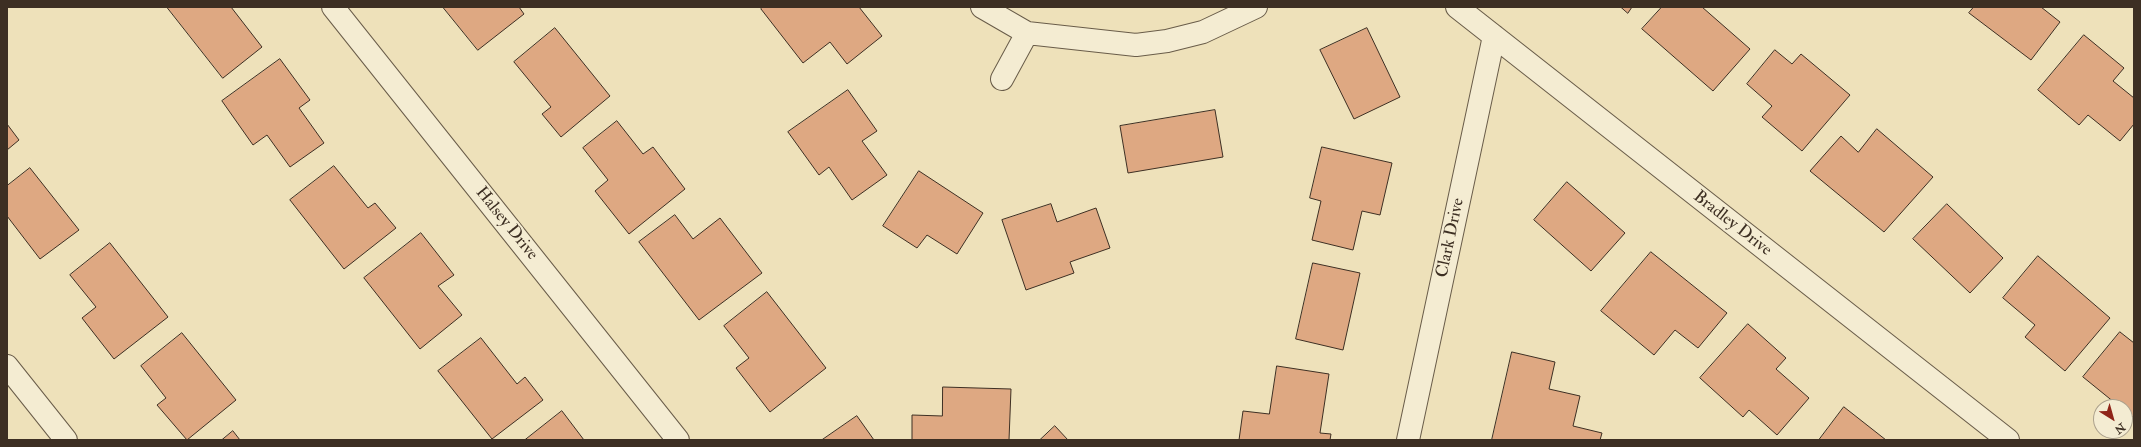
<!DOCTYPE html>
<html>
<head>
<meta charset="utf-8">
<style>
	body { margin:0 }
	#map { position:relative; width:2141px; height:447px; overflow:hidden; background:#eee1ba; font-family:"IM FELL Double Pica",serif }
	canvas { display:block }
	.frame { position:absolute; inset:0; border:8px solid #3d2f23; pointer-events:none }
	.north { position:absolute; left:2093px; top:399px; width:40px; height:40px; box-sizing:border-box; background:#f4ecd2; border:1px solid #aba08c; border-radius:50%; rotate:143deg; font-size:11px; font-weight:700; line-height:16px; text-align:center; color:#3d2f23 }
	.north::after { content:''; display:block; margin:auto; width:14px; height:18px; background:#8f2418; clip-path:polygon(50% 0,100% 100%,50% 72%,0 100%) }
</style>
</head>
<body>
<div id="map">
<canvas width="2141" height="447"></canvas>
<div class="frame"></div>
<div class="north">N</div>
</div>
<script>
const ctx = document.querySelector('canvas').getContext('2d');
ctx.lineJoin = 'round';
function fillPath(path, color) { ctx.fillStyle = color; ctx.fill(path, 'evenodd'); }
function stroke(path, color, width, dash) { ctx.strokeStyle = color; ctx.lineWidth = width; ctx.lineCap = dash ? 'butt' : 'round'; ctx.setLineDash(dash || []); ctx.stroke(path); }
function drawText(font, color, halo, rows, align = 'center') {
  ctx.font = font + ' "IM FELL Double Pica",serif'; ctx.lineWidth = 4; ctx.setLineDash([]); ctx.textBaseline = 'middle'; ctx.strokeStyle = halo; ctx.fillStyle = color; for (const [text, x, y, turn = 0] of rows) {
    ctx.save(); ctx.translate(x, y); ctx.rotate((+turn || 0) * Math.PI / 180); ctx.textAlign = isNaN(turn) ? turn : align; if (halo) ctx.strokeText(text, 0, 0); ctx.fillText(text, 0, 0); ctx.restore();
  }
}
const building = new Path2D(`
	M 167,7 L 231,7 L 262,47 L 223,78 Z
	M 443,7 L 519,7 L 524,14 L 478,50 Z
	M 763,7 L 859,7 L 882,36 L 847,64 L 830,42 L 803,63 L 761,9 Z
	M 1621,7 L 1632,7 L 1628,13 Z
	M 1662,7 L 1702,7 L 1750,49 L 1713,91 L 1642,29 Z
	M 1974,7 L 2041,7 L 2060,22 L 2031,60 L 1969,13 Z
	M 555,28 L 610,96 L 561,137 L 542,114 L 551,107 L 514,62 Z
	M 1367,28 L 1400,97 L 1354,119 L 1320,50 Z
	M 2084,35 L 2124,68 L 2113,81 L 2134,98 L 2134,124 L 2120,141 L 2088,115 L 2079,125 L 2038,90 Z
	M 1775,50 L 1792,64 L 1801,54 L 1850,95 L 1802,151 L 1762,117 L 1772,106 L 1747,84 Z
	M 280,59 L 310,100 L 299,108 L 324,143 L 290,167 L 267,135 L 253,145 L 222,101 Z
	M 848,90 L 877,131 L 862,141 L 887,175 L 852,200 L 829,167 L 819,175 L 788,132 Z
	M 1215,110 L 1223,157 L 1128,173 L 1120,126 Z
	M 617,121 L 643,154 L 653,147 L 685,189 L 629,234 L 595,191 L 608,180 L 583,148 Z
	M 7,124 L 19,140 L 7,150 Z
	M 1877,129 L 1933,177 L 1884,232 L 1810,171 L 1841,136 L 1858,152 Z
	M 1322,147 L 1392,163 L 1380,215 L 1362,211 L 1353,250 L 1312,240 L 1321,201 L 1310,198 Z
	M 334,166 L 368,208 L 375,203 L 396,228 L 344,269 L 290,200 Z
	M 30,168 L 79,230 L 40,259 L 7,216 L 7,186 Z
	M 919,171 L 983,213 L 957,254 L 927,235 L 917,248 L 883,226 Z
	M 1567,182 L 1625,233 L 1591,271 L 1534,220 Z
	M 1051,204 L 1057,222 L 1096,208 L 1110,248 L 1070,262 L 1074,273 L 1026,290 L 1002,220 Z
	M 1947,204 L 2003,258 L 1970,293 L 1913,239 Z
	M 675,215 L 693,239 L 720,218 L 762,273 L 699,320 L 639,242 Z
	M 421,233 L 454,275 L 438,286 L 462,315 L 420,349 L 364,278 Z
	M 110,243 L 168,317 L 114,359 L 82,318 L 96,307 L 70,275 Z
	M 1651,252 L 1727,313 L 1698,348 L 1675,330 L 1654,355 L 1601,311 Z
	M 2038,256 L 2110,318 L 2065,371 L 2025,337 L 2035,325 L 2003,298 Z
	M 1313,263 L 1360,273 L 1343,350 L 1296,339 Z
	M 767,292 L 826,368 L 770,412 L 736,368 L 749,358 L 724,326 Z
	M 1748,324 L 1786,358 L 1776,369 L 1809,398 L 1777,435 L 1749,410 L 1743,417 L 1700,378 Z
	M 2120,332 L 2134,343 L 2134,418 L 2125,411 L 2125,407 L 2120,407 L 2083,377 Z
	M 182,333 L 236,400 L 187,440 L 157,405 L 166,398 L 141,366 Z
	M 481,338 L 517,384 L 525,377 L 543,400 L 492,439 L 438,371 Z
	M 1512,352 L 1555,362 L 1549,389 L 1580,396 L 1573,426 L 1602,433 L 1600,440 L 1492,440 Z
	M 1277,366 L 1329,374 L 1320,433 L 1331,434 L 1330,440 L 1239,440 L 1243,411 L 1269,414 Z
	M 943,387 L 1011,389 L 1009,440 L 912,440 L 912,415 L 942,416 Z
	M 1844,407 L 1886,440 L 1819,440 Z
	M 562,411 L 584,440 L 525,440 Z
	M 857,416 L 874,440 L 822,440 Z
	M 1055,426 L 1068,440 L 1040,440 Z
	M 233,431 L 240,440 L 222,440 Z`);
fillPath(building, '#dea882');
stroke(building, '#3d2f23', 1);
const street = new Path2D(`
	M 333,7 L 678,440
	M 982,7 L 1027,33 L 1136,45 L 1167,41 L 1203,32 L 1256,7
	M 1457,7 L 2008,440
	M 1002,79 L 1027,33
	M 7,366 L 66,440
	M 1408,440 L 1494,36`);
stroke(street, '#695c49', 24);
stroke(street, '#f4ecd2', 22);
drawText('17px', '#3d2f23', '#f4ecd2', [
	["Halsey Drive",506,224,51],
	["Bradley Drive",1732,224,38],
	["Clark Drive",1451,238,-78]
]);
</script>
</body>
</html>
